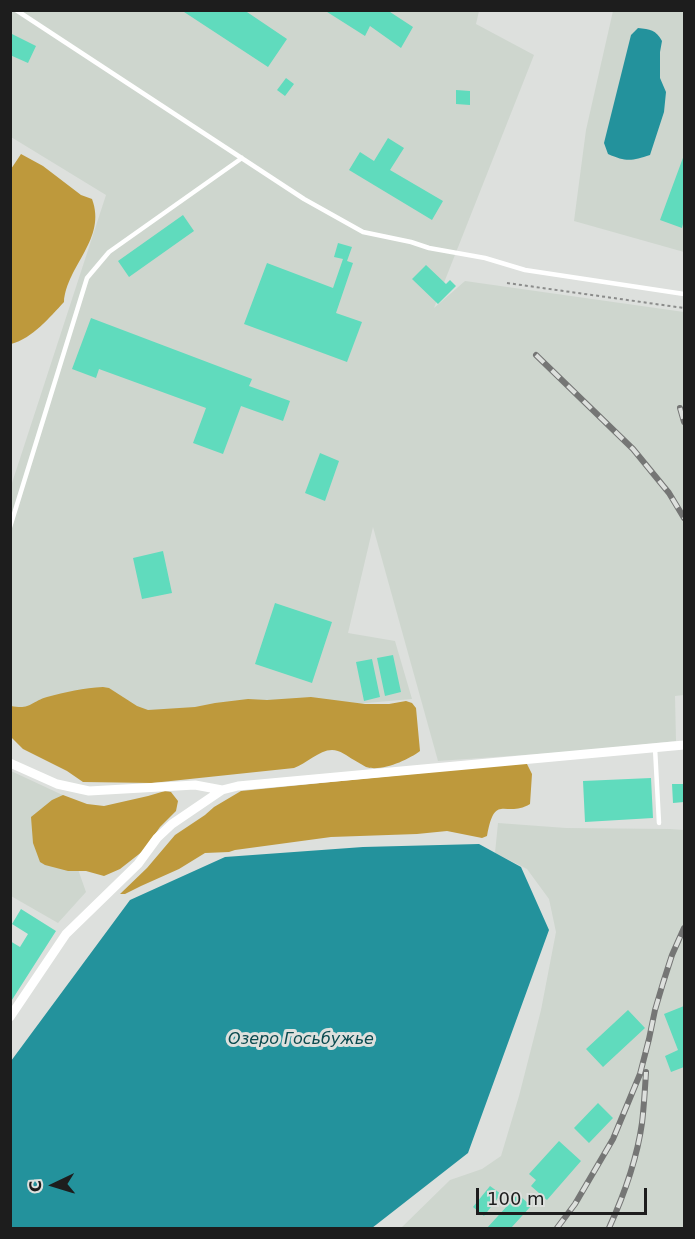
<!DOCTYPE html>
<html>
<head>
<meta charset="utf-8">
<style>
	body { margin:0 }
	#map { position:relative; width:695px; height:1239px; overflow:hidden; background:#dde0dd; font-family:"DejaVu Sans",sans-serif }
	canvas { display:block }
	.frame { position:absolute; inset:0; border:12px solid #1d1d1d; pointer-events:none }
	.north { position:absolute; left:24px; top:1155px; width:60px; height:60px; -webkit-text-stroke:4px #dde0dd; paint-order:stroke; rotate:266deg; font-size:16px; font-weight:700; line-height:24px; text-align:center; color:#1d1d1d }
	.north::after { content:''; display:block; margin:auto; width:21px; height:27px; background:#1d1d1d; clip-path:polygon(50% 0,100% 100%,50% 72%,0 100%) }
	.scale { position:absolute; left:476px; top:1188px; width:171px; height:27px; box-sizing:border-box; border:3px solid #1d1d1d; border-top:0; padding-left:8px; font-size:18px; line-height:21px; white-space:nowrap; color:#1d1d1d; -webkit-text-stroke:4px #dde0dd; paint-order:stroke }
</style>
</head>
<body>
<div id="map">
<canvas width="695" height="1239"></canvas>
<div class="frame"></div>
<div class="north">С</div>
<div class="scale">100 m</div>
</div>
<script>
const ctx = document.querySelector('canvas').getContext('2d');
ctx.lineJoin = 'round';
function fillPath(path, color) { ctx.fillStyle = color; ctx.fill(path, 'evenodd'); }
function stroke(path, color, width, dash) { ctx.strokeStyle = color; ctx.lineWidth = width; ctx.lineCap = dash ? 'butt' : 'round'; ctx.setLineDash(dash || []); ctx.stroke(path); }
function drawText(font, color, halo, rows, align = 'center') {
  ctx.font = font + ' "DejaVu Sans",sans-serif'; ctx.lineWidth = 6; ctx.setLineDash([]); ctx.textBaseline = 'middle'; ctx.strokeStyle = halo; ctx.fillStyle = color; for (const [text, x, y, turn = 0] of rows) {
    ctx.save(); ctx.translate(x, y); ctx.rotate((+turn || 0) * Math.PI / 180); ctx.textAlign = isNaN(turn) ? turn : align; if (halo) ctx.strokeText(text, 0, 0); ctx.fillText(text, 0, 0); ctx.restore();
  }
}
fillPath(new Path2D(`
	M 11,11 L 479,11 L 476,24 L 534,55 L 434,308 L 465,281 L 684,312 L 684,695 L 675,696 L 676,741 L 581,751 L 438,761 L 373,527 L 348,633 L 395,641 L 412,699 L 11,734 L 11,486 L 106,195 L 11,137 Z
	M 613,11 L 684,11 L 684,252 L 574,221 L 586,130 Z
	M 11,771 L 69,798 L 74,858 L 86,892 L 58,923 L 11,896 Z
	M 498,823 L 566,828 L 670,829 L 684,830 L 684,1228 L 401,1228 L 450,1180 L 482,1169 L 501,1156 L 519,1096 L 541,1010 L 556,932 L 549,899 L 527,869 L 495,853 Z`), '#ced6ce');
fillPath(new Path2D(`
	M 21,154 L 43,166 L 81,195 L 92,199 C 107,239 67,265 64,302 C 49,318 33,338 11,344 L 11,169 Z
	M 103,687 L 109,688 L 137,706 L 148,710 L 195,707 L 215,703 L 248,699 L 267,700 L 311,697 L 365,704 L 389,704 L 406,701 L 412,703 L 416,708 L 420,751 C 408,760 382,772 366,767 C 362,765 358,762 354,760 C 347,756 340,750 332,750 C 319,750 306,764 294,768 L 152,783 L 83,782 L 67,771 L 23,749 L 11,737 L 11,706 C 31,710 30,702 47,697 C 65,692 84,688 103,687 Z
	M 521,763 L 527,764 L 532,774 L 530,804 C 505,819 495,791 487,836 L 482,838 L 447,831 L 417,834 L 331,837 L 235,850 L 229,852 L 205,853 L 179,869 L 141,886 L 125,894 L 120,894 L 147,868 L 175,835 L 205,815 L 214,807 L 241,791 Z
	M 165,791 L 171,792 L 178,801 L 176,811 L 160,827 L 143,851 L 120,869 L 104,876 L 86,871 L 68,871 L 45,865 L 40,862 L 33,843 L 31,817 L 52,800 L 63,795 L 87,804 L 104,806 L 148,796 Z`), '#be993c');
fillPath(new Path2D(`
	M 638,28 C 650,29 656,30 662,41 L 660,52 L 660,78 L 666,92 L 664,112 L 650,155 C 632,161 626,162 608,154 L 604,143 L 631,35 Z
	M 479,844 L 521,867 L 549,930 L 468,1153 L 372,1228 L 11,1228 L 11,1061 L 130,900 L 225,857 L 363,847 Z`), '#23929c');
fillPath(new Path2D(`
	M 181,10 L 244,10 L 287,39 L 268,67 Z
	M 324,10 L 387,10 L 413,27 L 401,48 L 370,26 L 365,36 Z
	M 10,33 L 36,46 L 28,63 L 10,55 Z
	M 286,78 L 294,84 L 285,96 L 277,90 Z
	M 456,90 L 470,91 L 470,105 L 456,104 Z
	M 388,138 L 404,148 L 390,170 L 443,201 L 432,220 L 349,170 L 360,152 L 374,161 Z
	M 684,155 L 684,220 L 682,228 L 660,220 Z
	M 183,215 L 194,231 L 129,277 L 118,261 Z
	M 338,243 L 352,247 L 347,261 L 353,263 L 336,313 L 362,322 L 347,362 L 244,324 L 267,263 L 333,288 L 343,259 L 334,257 Z
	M 426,265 L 446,284 L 450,280 L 456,286 L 438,304 L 412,279 Z
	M 91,318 L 252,379 L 249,386 L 290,401 L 283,421 L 241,406 L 223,454 L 193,443 L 206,408 L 99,369 L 96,378 L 72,369 Z
	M 320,453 L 339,461 L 325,501 L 305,493 Z
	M 163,551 L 172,593 L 142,599 L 133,558 Z
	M 275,603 L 332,622 L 312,683 L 255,664 Z
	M 393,655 L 401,692 L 385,696 L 377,658 Z
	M 372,659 L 380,697 L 364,701 L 356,662 Z
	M 651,778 L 653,818 L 585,822 L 583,781 Z
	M 672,784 L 684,784 L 684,802 L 673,803 Z
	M 21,909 L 56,931 L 10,1003 L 10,941 L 20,947 L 28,934 L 12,924 Z
	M 684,1006 L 684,1067 L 671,1072 L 665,1056 L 678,1050 L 664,1014 Z
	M 628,1010 L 645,1028 L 603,1067 L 586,1049 Z
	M 598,1103 L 613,1118 L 589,1143 L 574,1128 Z
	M 559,1141 L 581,1161 L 547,1200 L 531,1186 L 536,1180 L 529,1174 Z
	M 490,1186 L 501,1194 L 484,1216 L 473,1207 Z
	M 518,1194 L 531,1206 L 511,1228 L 487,1228 Z`), '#60dbbd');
stroke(new Path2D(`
	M 507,283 L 684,308`), '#8b8c8b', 2, [3, 3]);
stroke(new Path2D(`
	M 16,10 L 304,199 L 363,232 L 411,242 L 429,248 L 485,258 L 525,270 L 684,294
	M 10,527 L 87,278 L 109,252 L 242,158
	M 655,748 L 659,823`), '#fff', 4.5);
stroke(new Path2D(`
	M 10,763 L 57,784 L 89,791 L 195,785 L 222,790
	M 10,1017 L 66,934 L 138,864 L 157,838 L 172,824 L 222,790 L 238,786 L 684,745`), '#fff', 9);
const rail = new Path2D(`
	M 536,355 L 633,449 L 669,493 L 684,518
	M 680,408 L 684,422
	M 557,1228 L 575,1204 L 613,1139 L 640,1074 L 649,1039 L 655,1010 L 663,983 L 672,955 L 684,928
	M 609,1228 C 624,1195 637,1159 642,1123 C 644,1106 645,1089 646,1072`);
stroke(rail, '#757675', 6);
stroke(rail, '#dde0dd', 4, [11]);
drawText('italic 16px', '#0a4a4f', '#dde0dd', [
	["Озеро Госьбужье",301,1040]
]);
</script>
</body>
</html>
